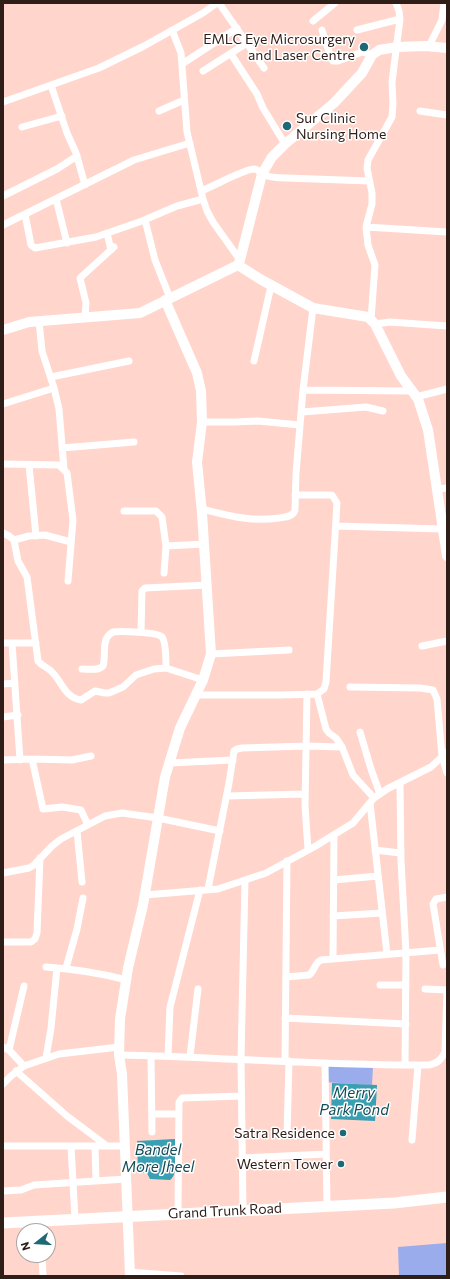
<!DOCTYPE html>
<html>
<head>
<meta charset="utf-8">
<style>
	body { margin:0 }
	#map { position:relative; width:450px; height:1279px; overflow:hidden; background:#ffd5cc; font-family:Commissioner,sans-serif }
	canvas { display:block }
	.frame { position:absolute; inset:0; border:4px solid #2f1d18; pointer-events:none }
	.north { position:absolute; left:16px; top:1223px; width:40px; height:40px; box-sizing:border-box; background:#fff; border:1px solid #aca5a3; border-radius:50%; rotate:253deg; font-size:11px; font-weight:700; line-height:16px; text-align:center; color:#2f1d18 }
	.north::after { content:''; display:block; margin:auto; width:14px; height:18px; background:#206876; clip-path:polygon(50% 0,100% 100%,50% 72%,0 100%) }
</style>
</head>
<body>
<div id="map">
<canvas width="450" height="1279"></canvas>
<div class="frame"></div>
<div class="north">N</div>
</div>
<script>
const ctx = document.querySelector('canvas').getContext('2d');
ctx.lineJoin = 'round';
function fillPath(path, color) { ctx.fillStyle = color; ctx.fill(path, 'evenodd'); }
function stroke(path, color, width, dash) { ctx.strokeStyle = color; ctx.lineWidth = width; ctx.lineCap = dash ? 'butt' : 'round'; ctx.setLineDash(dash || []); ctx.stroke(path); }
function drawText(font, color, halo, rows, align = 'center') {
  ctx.font = font + ' Commissioner,sans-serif'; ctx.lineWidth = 3; ctx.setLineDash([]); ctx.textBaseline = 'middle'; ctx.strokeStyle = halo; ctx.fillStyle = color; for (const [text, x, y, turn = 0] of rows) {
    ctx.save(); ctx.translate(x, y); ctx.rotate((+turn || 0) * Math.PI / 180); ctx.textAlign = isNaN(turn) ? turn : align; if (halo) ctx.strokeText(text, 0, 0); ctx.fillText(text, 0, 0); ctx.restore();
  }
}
fillPath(new Path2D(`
	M 324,1063 L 373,1066 L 372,1085 L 323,1082 Z
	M 447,1243 L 447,1276 L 399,1276 L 398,1247 Z`), '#9baced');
fillPath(new Path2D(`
	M 332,1083 L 377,1085 L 375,1121 L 331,1119 Z
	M 175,1139 C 176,1150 179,1174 170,1180 L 150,1179 L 147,1173 L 138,1172 L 137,1141 Z`), '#399fb3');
stroke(new Path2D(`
	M 219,3 L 264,68
	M 313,21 L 335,3
	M 172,30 L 181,53 L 187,132 L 203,199 L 207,211 L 213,222 L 240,260
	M 322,30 L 331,58 L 333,61 L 338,61 L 362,52 L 372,55
	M 357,30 L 400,19
	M 429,46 L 442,20 L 444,3
	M 231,54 L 257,94 L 263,108 L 285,144
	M 182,64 L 237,28
	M 203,71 L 247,43
	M 51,85 L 67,133 L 76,153 L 85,185
	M 3,102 L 99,68 L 144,46 L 203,13 L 217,3
	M 159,111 L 184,100
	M 420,111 L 447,115
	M 22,127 L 62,116
	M 201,191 C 212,187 244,169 254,169 C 258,169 259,172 262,174 C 269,178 280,178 287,178 L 369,181
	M 3,196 L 57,169 L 77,156
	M 56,199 L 67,243
	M 25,214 L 31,245 L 35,248 L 96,237 L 142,221 L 177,206 L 203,199
	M 145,220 L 155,260 L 170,298
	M 3,225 L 134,160 L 190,143
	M 366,227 L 447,232
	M 107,233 L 111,250
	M 85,317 L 86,303 L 80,278 L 114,247
	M 371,320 L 375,265 L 368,245 L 366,227 L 372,204 L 372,193 L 367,168 L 368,160 L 392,117 L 393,104 L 392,82 L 400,19 L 399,11 L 396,3
	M 39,321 L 42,351 L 54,388 L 59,409 L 64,469
	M 375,324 L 390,322 L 447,326
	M 254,361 L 271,286
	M 51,377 L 129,361
	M 303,390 L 412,391
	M 416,397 L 447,389
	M 3,404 L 54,388
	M 302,412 L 366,407 L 383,411
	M 202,422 L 235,422 L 258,421 L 300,425
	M 62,448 L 134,442
	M 3,464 L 59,465 L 67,473 L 73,520 L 68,581
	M 29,465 L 36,536
	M 436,489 L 447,488
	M 202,509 C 230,516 250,522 279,518 C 285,517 293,517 295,510 L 296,473 L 303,390 L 313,308
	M 124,511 L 156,511 L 162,517 L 166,546 L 164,573
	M 336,526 L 442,529
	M 3,533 L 9,536 L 14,540 L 18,561 L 27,577 L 38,661 C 42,666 47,667 51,671 C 62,681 64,697 81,700 L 95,691 L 105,693 L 109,693 L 123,687 L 136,675 L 154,669 L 166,668 L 203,680
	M 14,540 L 29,536 L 45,535 L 71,542
	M 166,546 L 204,544
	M 141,632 L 142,591 L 145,588 L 207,585
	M 3,643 L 36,643
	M 12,643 L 20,760
	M 422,646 L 447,641
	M 211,654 L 289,650
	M 82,669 C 89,669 98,671 103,666 C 106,657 102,643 108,636 C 110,634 111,633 113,632 C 120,631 158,632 162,637 C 166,642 166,661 166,668
	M 3,684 L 15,683
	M 350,687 L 420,688 L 433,690 L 437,699 L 442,756 L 447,773
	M 307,694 L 305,806 L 308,850
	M 317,694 L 326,729 L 329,733 L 336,738 L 342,747 L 353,775 L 374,798
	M 196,695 L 281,695 L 317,694 L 324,689 L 326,682 L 337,503 L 332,495 L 295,495
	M 3,717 L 18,715
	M 360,732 L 371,769 L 380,794
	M 32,759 L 43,809 L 62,807 L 81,810 L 88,825
	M 3,760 L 32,759 L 72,760 L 91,756
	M 169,763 L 233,760
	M 400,783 L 401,861 L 406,953 L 405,1065
	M 227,796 L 305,794
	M 370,803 L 387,954
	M 77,831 L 82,882
	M 375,850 L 400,853
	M 3,873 L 29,868 L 34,865 L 52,846 L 61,839 L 105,816 L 122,813 L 158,818 L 220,831
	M 334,880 L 378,876
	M 208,889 L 229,783 L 234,751 L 237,749 L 242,748 L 306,746 L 342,747
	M 145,895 L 218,889 L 266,873 L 314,847 L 353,823 L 374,798 L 387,789 L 431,767 L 447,752
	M 333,916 L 382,913
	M 3,942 L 31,942 L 35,939 L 37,933 L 40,858
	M 333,959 L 334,835
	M 443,965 L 433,904 L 436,899 L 447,897
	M 46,967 C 74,969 100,973 127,980
	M 66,968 L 77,929 L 83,898
	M 286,977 L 309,975 C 315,971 314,963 321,960 L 440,950
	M 380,985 L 406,985
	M 425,989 L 447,990
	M 285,1018 L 406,1024
	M 3,1047 L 9,1050 L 24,1066
	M 9,1050 L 24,986
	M 119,1055 C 222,1057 326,1066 429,1065 C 438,1063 441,1060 445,1052 L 447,990
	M 151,1056 L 152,1132
	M 168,1056 L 170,1007 L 200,890
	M 190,1056 L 198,989
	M 46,1058 L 51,1028 L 57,968
	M 285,1061 L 287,861
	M 325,1063 L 327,1207
	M 16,1071 L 67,1116 L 107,1146
	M 3,1084 L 11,1076 L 24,1066 L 59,1054 L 119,1047
	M 152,1114 L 178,1114
	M 287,1135 L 289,1061
	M 412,1140 L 418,1065
	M 3,1146 L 125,1146
	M 71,1146 L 75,1219
	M 95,1146 L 96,1181
	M 242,1158 L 326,1154
	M 3,1191 L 21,1190 L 34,1185 L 126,1179
	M 243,1210 L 241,1059 L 245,880
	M 178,1214 L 179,1102 L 182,1098 L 241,1096
	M 39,1221 L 40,1231
	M 42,1255 L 43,1276
	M 129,1272 L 181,1276`), '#fff', 7);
stroke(new Path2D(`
	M 238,265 L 260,279 L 313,308 L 368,317 L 375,324 L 401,376 L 418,399 L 428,430 L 447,556
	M 3,330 L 29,322 L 140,313 L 238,265 L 240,260 L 262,174 L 272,157 L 285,144 L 334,103 L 362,73 L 372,55 L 379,50 L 397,47 L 425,46 L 447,48
	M 130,1276 L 122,1074 L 119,1055 L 120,1019 L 128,968 L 143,905 L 165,777 L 180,728 L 203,680 L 211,654 L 202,513 L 197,462 L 202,422 L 201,391 L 197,373 L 165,300`), '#fff', 10);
stroke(new Path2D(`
	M 3,1223 L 394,1203 L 447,1197`), '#fff', 11);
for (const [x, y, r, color] of [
	[364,47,5,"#206876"],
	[287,126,5,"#206876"],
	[343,1133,4,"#206876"],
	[341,1164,4,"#206876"]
]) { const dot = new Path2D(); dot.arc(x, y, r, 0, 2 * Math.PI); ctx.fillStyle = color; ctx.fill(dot); stroke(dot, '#fff', 1.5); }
drawText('14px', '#2f1d18', '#fff', [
	["EMLC Eye Microsurgery",355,39],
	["and Laser Centre",355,55],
	["Sur Clinic",296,118,"left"],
	["Nursing Home",296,134,"left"],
	["Satra Residence",335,1133],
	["Western Tower",333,1164]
], 'right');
drawText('14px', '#2f1d18', '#fff', [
	["Grand Trunk Road",225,1211,-3]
]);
drawText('italic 15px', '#114c57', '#fff', [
	["Merry",354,1093],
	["Park Pond",354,1110],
	["Bandel",158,1150],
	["More Jheel",158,1167]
]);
</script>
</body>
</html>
